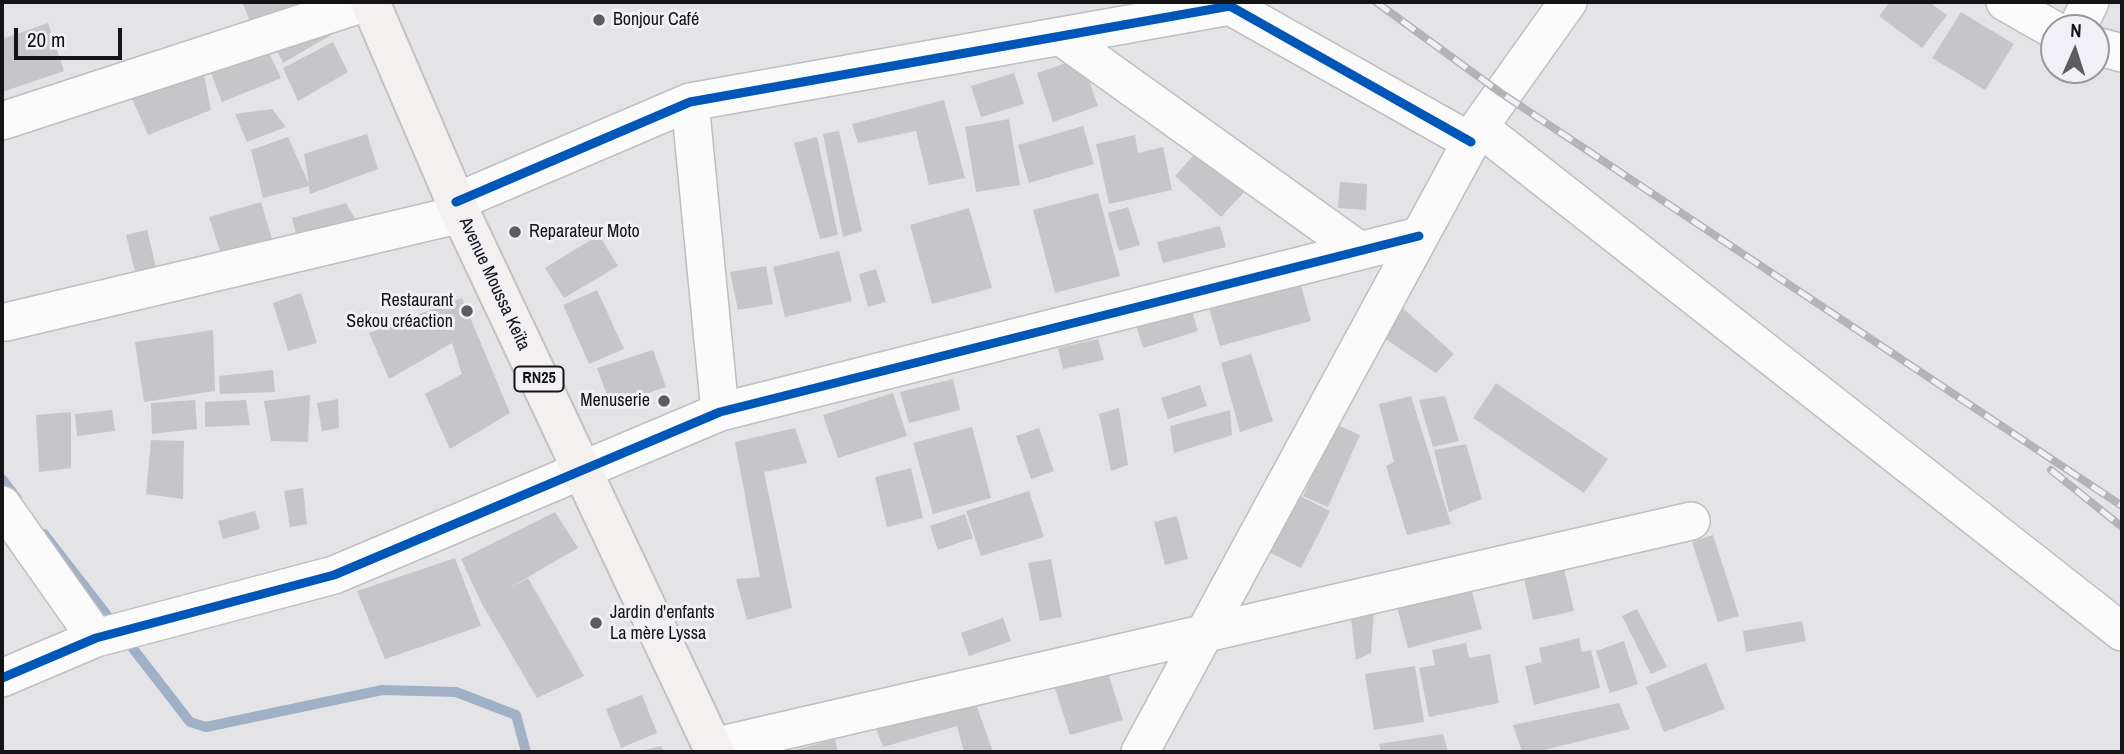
<!DOCTYPE html>
<html>
<head>
<meta charset="utf-8">
<style>
	body { margin:0 }
	#map { position:relative; width:2124px; height:754px; overflow:hidden; background:#e4e4e7; font-family:"Archivo Narrow",sans-serif }
	canvas { display:block }
	.frame { position:absolute; inset:0; border:4px solid #141416; pointer-events:none }
	.north { position:absolute; left:2040px; top:14px; width:70px; height:70px; box-sizing:border-box; background:#f0f0f6; border:2px solid #98989c; border-radius:50%; rotate:3deg; font-size:19px; font-weight:700; line-height:28px; text-align:center; color:#141416 }
	.north::after { content:''; display:block; margin:auto; width:24px; height:32px; background:#5d5d5f; clip-path:polygon(50% 0,100% 100%,50% 72%,0 100%) }
	.scale { position:absolute; left:14px; top:28px; width:108px; height:32px; box-sizing:border-box; border:4px solid #141416; border-top:0; padding-left:9px; font-size:21px; line-height:24px; white-space:nowrap; color:#141416; -webkit-text-stroke:5px #f0f0f6; paint-order:stroke }
</style>
</head>
<body>
<div id="map">
<canvas width="2124" height="754"></canvas>
<div class="frame"></div>
<div class="north">N</div>
<div class="scale">20 m</div>
</div>
<script>
const ctx = document.querySelector('canvas').getContext('2d');
ctx.lineJoin = 'round';
function stroke(path, color, width, dash) { ctx.strokeStyle = color; ctx.lineWidth = width; ctx.lineCap = dash ? 'butt' : 'round'; ctx.setLineDash(dash || []); ctx.stroke(path); }
function fillPath(path, color) { ctx.fillStyle = color; ctx.fill(path, 'evenodd'); }
function drawText(font, color, halo, rows, align = 'center') {
  ctx.font = font + ' "Archivo Narrow",sans-serif'; ctx.lineWidth = 6; ctx.setLineDash([]); ctx.textBaseline = 'middle'; ctx.strokeStyle = halo; ctx.fillStyle = color; for (const [text, x, y, turn = 0] of rows) {
    ctx.save(); ctx.translate(x, y); ctx.rotate((+turn || 0) * Math.PI / 180); ctx.textAlign = isNaN(turn) ? turn : align; if (halo) ctx.strokeText(text, 0, 0); ctx.fillText(text, 0, 0); ctx.restore();
  }
}
stroke(new Path2D(`
	M 2,479 L 17,499
	M 44,534 L 190,722 L 206,727 L 382,690 L 456,692 L 516,715 L 526,752`), '#a0b1c7', 10);
fillPath(new Path2D(`
	M 242,2 L 312,2 L 253,28 Z
	M 1890,2 L 1929,2 L 1947,15 L 1922,48 L 1879,16 Z
	M 1961,12 L 2014,44 L 1985,90 L 1932,58 Z
	M 48,23 L 64,71 L 2,92 L 2,39 Z
	M 325,23 L 331,35 L 283,63 L 272,41 Z
	M 333,42 L 348,72 L 298,101 L 283,68 Z
	M 267,48 L 281,78 L 222,102 L 209,68 Z
	M 1081,58 L 1098,106 L 1053,122 L 1037,73 Z
	M 203,70 L 211,110 L 148,135 L 131,96 Z
	M 1014,73 L 1024,104 L 981,117 L 971,86 Z
	M 944,100 L 965,178 L 929,185 L 916,131 L 858,143 L 852,124 Z
	M 272,109 L 286,127 L 247,142 L 235,114 Z
	M 1009,119 L 1020,185 L 976,192 L 965,127 Z
	M 1083,126 L 1094,164 L 1029,183 L 1018,145 Z
	M 839,131 L 862,231 L 843,237 L 823,134 Z
	M 367,134 L 378,169 L 310,194 L 309,186 L 263,198 L 251,150 L 288,137 L 309,184 L 304,154 Z
	M 1135,135 L 1138,153 L 1163,147 L 1172,190 L 1109,204 L 1096,144 Z
	M 817,137 L 838,235 L 820,239 L 794,143 Z
	M 1201,147 L 1247,189 L 1221,217 L 1175,176 Z
	M 1340,182 L 1367,184 L 1366,210 L 1338,208 Z
	M 1098,193 L 1120,276 L 1055,293 L 1033,210 Z
	M 261,202 L 272,239 L 221,254 L 209,217 Z
	M 346,203 L 359,226 L 297,238 L 292,218 Z
	M 1128,207 L 1140,245 L 1119,251 L 1108,213 Z
	M 969,208 L 992,288 L 932,304 L 910,225 Z
	M 1220,226 L 1226,247 L 1163,263 L 1157,242 Z
	M 147,230 L 156,267 L 135,272 L 126,235 Z
	M 599,235 L 618,266 L 564,298 L 545,268 Z
	M 839,251 L 852,301 L 785,317 L 773,267 Z
	M 766,266 L 773,304 L 738,310 L 730,272 Z
	M 876,269 L 886,302 L 868,307 L 859,274 Z
	M 1300,282 L 1311,321 L 1220,346 L 1209,308 Z
	M 597,290 L 624,349 L 589,364 L 563,305 Z
	M 301,293 L 317,343 L 288,351 L 273,303 Z
	M 462,298 L 510,413 L 450,449 L 425,394 L 462,374 L 452,343 L 389,379 L 369,333 Z
	M 1396,302 L 1454,354 L 1436,373 L 1381,336 Z
	M 1191,308 L 1198,331 L 1143,348 L 1136,325 Z
	M 213,330 L 215,391 L 144,402 L 135,342 Z
	M 1098,339 L 1104,360 L 1063,369 L 1058,348 Z
	M 653,350 L 666,387 L 611,406 L 597,368 Z
	M 1251,354 L 1273,421 L 1240,432 L 1221,363 Z
	M 273,370 L 275,392 L 220,394 L 219,376 Z
	M 953,379 L 960,410 L 909,423 L 900,392 Z
	M 1496,383 L 1608,459 L 1584,493 L 1473,418 Z
	M 1200,385 L 1207,406 L 1168,419 L 1161,398 Z
	M 893,393 L 907,436 L 838,458 L 823,415 Z
	M 310,395 L 308,442 L 271,441 L 264,401 Z
	M 1411,396 L 1451,524 L 1407,535 L 1386,466 L 1394,462 L 1379,404 Z
	M 1445,396 L 1459,441 L 1433,447 L 1419,400 Z
	M 338,399 L 339,428 L 322,431 L 317,403 Z
	M 195,400 L 197,429 L 152,434 L 151,403 Z
	M 246,400 L 250,425 L 205,427 L 205,402 Z
	M 1119,408 L 1128,465 L 1111,471 L 1099,414 Z
	M 112,410 L 115,431 L 77,436 L 75,414 Z
	M 1230,410 L 1232,435 L 1174,453 L 1170,426 Z
	M 71,412 L 71,468 L 39,472 L 36,415 Z
	M 1335,424 L 1360,435 L 1328,507 L 1303,496 Z
	M 972,427 L 991,498 L 933,514 L 913,443 Z
	M 795,428 L 807,463 L 764,472 L 792,608 L 747,620 L 736,579 L 760,577 L 735,442 Z
	M 1039,428 L 1054,471 L 1031,479 L 1016,436 Z
	M 151,440 L 184,441 L 183,499 L 146,494 Z
	M 1466,444 L 1482,499 L 1449,512 L 1434,450 Z
	M 911,468 L 923,518 L 887,527 L 875,477 Z
	M 303,488 L 307,524 L 290,527 L 284,491 Z
	M 1029,491 L 1044,537 L 981,556 L 966,511 Z
	M 1298,495 L 1330,511 L 1301,568 L 1269,552 Z
	M 255,511 L 260,529 L 223,539 L 218,521 Z
	M 555,512 L 578,548 L 504,591 L 528,578 L 584,676 L 537,698 L 482,604 L 461,559 Z
	M 965,514 L 973,538 L 938,550 L 930,526 Z
	M 1177,516 L 1188,559 L 1165,565 L 1154,522 Z
	M 1713,535 L 1739,616 L 1718,622 L 1692,542 Z
	M 455,558 L 481,626 L 385,659 L 357,591 Z
	M 1051,559 L 1062,617 L 1040,621 L 1028,563 Z
	M 1564,569 L 1574,611 L 1533,620 L 1524,578 Z
	M 1471,588 L 1482,629 L 1408,648 L 1397,607 Z
	M 1637,609 L 1667,667 L 1651,674 L 1622,616 Z
	M 1350,610 L 1374,610 L 1371,653 L 1356,660 Z
	M 1003,618 L 1011,641 L 969,656 L 961,633 Z
	M 1802,621 L 1806,641 L 1746,652 L 1743,631 Z
	M 1579,638 L 1582,652 L 1591,650 L 1600,688 L 1534,705 L 1525,666 L 1542,662 L 1539,648 Z
	M 1624,641 L 1638,684 L 1610,693 L 1596,651 Z
	M 1466,643 L 1469,658 L 1490,654 L 1499,703 L 1429,717 L 1419,668 L 1435,665 L 1432,650 Z
	M 1103,657 L 1123,720 L 1070,735 L 1050,673 Z
	M 1706,663 L 1725,709 L 1664,732 L 1646,687 Z
	M 1415,666 L 1424,722 L 1374,730 L 1365,674 Z
	M 642,695 L 657,733 L 621,748 L 606,709 Z
	M 973,696 L 993,752 L 964,752 L 957,726 L 883,747 L 875,726 Z
	M 1619,703 L 1630,729 L 1536,752 L 1522,752 L 1513,725 Z
	M 1443,734 L 1448,752 L 1381,752 L 1379,744 Z
	M 835,739 L 838,752 L 796,752 L 795,750 Z
	M 661,746 L 664,752 L 641,752 L 641,751 Z`), '#c6c6c8');
const minor = new Path2D(`
	M 2005,2 L 2054,30
	M 2077,28 L 2090,2
	M 1060,36 L 1360,251
	M 2096,46 L 2122,53
	M 690,102 L 720,412
	M 2,121 L 367,2
	M 1479,127 L 2122,632
	M 456,202 L 690,102 L 1230,6 L 1471,142
	M 6,322 L 461,214
	M 2,505 L 96,638
	M 2,678 L 96,638 L 334,575 L 720,412 L 1419,236
	M 713,747 L 1691,521
	M 1140,752 L 1479,127 L 1568,2`);
const major = new Path2D(`
	M 370,2 L 461,214 L 715,752`);
stroke(minor, '#bfbfc2', 40);
stroke(major, '#c2c2c3', 42);
stroke(minor, '#fbfbfb', 37);
stroke(major, '#f5f0f0', 38);
const rail = new Path2D(`
	M 1376,2 L 1501,93 L 2122,506
	M 2051,470 L 2122,527`);
stroke(rail, '#b4b4b6', 8);
stroke(rail, '#f0f0f6', 5, [16]);
stroke(new Path2D(`
	M 456,202 L 690,102 L 1230,6 L 1471,142
	M 2,678 L 96,638 L 334,575 L 720,412 L 1419,236`), '#0057b8', 9);
for (const [x, y, r, color] of [
	[599,20,7,"#5d5d5f"],
	[515,232,7,"#5d5d5f"],
	[467,311,7,"#5d5d5f"],
	[664,401,7,"#5d5d5f"],
	[596,623,7,"#5d5d5f"]
]) { const dot = new Path2D(); dot.arc(x, y, r, 0, 2 * Math.PI); ctx.fillStyle = color; ctx.fill(dot); stroke(dot, '#f0f0f6', 2.5); }
for (const [x, y, w] of [
	[539,379,49]
]) { const box = new Path2D(); box.roundRect(x - w / 2, y - 12.5, w, 25, 5); ctx.fillStyle = '#f0f0f6'; ctx.fill(box); stroke(box, '#141416', 2); }
drawText('bold 16px', '#141416', null, [
	["RN25",539,379]
]);
drawText('18px', '#141416', '#f0f0f6', [
	["Bonjour Café",613,20],
	["Reparateur Moto",529,232],
	["Restaurant",453,301,"right"],
	["Sekou créaction",453,322,"right"],
	["Menuserie",650,401,"right"],
	["Jardin d'enfants",610,613],
	["La mère Lyssa",610,634]
], 'left');
drawText('18px', '#141416', '#f0f0f6', [
	["Avenue Moussa Keïta",494,284,65]
]);
</script>
</body>
</html>
